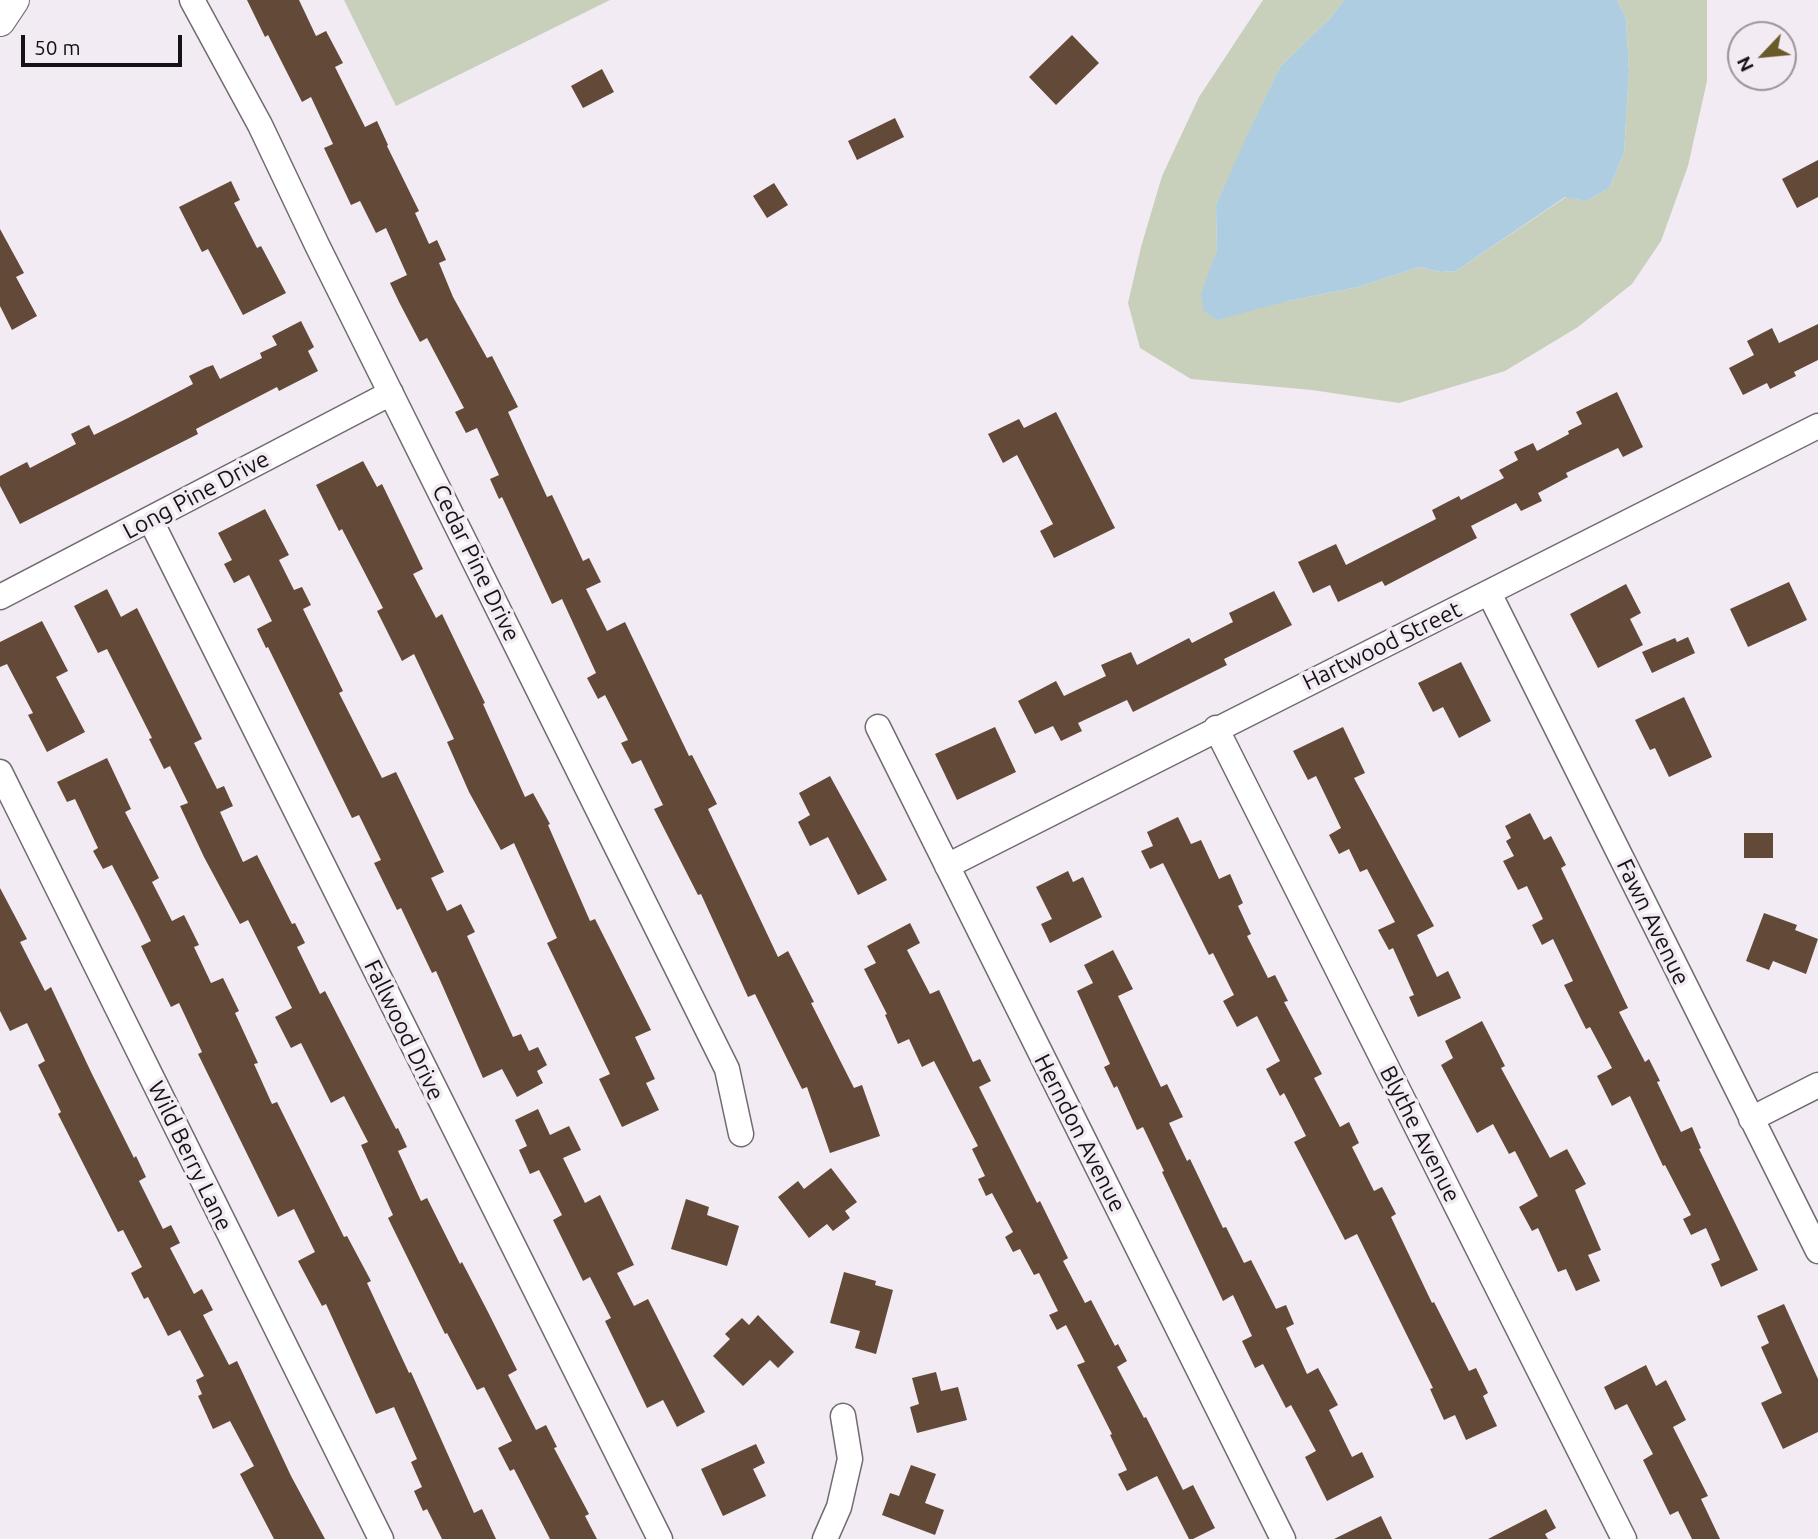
<!DOCTYPE html>
<html>
<head>
<meta charset="utf-8">
<style>
	body { margin:0 }
	#map { position:relative; width:1818px; height:1539px; overflow:hidden; background:#f3ebf3; font-family:Ubuntu,sans-serif }
	canvas { display:block }
	.north { position:absolute; left:1727px; top:21px; width:70px; height:70px; box-sizing:border-box; background:#f3ebf3; border:2px solid #9a949a; border-radius:50%; rotate:244deg; font-size:19px; font-weight:700; line-height:28px; text-align:center; color:#141214 }
	.north::after { content:''; display:block; margin:auto; width:24px; height:32px; background:#695b28; clip-path:polygon(50% 0,100% 100%,50% 72%,0 100%) }
	.scale { position:absolute; left:21px; top:35px; width:161px; height:32px; box-sizing:border-box; border:4px solid #141214; border-top:0; padding-left:9px; font-size:21px; line-height:24px; white-space:nowrap; color:#141214; -webkit-text-stroke:5px #f3ebf3; paint-order:stroke }
</style>
</head>
<body>
<div id="map">
<canvas width="1818" height="1539"></canvas>
<div class="north">N</div>
<div class="scale">50 m</div>
</div>
<script>
const ctx = document.querySelector('canvas').getContext('2d');
ctx.lineJoin = 'round';
function fillPath(path, color) { ctx.fillStyle = color; ctx.fill(path, 'evenodd'); }
function stroke(path, color, width, dash) { ctx.strokeStyle = color; ctx.lineWidth = width; ctx.lineCap = dash ? 'butt' : 'round'; ctx.setLineDash(dash || []); ctx.stroke(path); }
function drawText(font, color, halo, rows, align = 'center') {
  ctx.font = font + ' Ubuntu,sans-serif'; ctx.lineWidth = 7; ctx.setLineDash([]); ctx.textBaseline = 'middle'; ctx.strokeStyle = halo; ctx.fillStyle = color; for (const [text, x, y, turn = 0] of rows) {
    ctx.save(); ctx.translate(x, y); ctx.rotate((+turn || 0) * Math.PI / 180); ctx.textAlign = isNaN(turn) ? turn : align; if (halo) ctx.strokeText(text, 0, 0); ctx.fillText(text, 0, 0); ctx.restore();
  }
}
fillPath(new Path2D(`
	M 344,0 L 610,0 L 396,106 Z
	M 1263,0 L 1344,0 L 1331,17 L 1280,67 L 1216,205 L 1217,249 L 1202,294 L 1288,301 L 1358,287 L 1419,267 L 1441,272 L 1456,271 L 1566,197 L 1586,201 L 1609,188 L 1624,153 L 1629,70 L 1626,19 L 1617,0 L 1707,0 L 1707,81 L 1688,166 L 1661,241 L 1632,284 L 1578,327 L 1505,371 L 1399,403 L 1312,390 L 1191,379 L 1140,348 L 1128,303 L 1141,247 L 1162,176 L 1199,97 Z`), '#c8d0bb');
fillPath(new Path2D(`
	M 1344,0 L 1617,0 L 1626,19 L 1629,70 L 1624,153 L 1609,188 L 1586,201 L 1565,197 L 1456,271 L 1441,272 L 1419,267 L 1358,287 L 1288,301 L 1217,320 L 1204,311 L 1201,294 L 1217,249 L 1216,205 L 1245,140 L 1280,67 L 1331,17 Z`), '#aecde1');
fillPath(new Path2D(`
	M 247,0 L 299,0 L 316,36 L 326,31 L 343,63 L 335,67 L 365,127 L 377,121 L 388,145 L 387,146 L 419,211 L 415,213 L 429,244 L 437,240 L 446,260 L 439,263 L 453,297 L 487,358 L 492,356 L 518,407 L 508,412 L 547,497 L 552,495 L 583,561 L 589,558 L 601,582 L 586,589 L 607,631 L 625,622 L 689,756 L 692,755 L 717,804 L 708,809 L 778,957 L 788,951 L 814,1002 L 811,1003 L 854,1088 L 862,1085 L 880,1136 L 830,1153 L 807,1087 L 802,1089 L 755,994 L 748,997 L 701,894 L 698,895 L 654,809 L 663,805 L 641,760 L 632,764 L 621,743 L 628,740 L 605,695 L 598,699 L 587,678 L 596,673 L 562,599 L 552,604 L 502,497 L 499,499 L 490,479 L 499,475 L 477,428 L 466,433 L 455,412 L 464,408 L 427,338 L 420,342 L 399,302 L 390,283 L 407,275 L 386,228 L 376,233 L 360,201 L 351,205 L 324,148 L 333,144 L 311,97 L 302,102 L 268,35 L 265,37 Z
	M 1072,35 L 1099,63 L 1056,105 L 1029,77 Z
	M 602,69 L 614,92 L 583,108 L 571,86 Z
	M 895,118 L 904,137 L 857,160 L 848,141 Z
	M 1818,160 L 1818,197 L 1797,208 L 1782,179 Z
	M 231,181 L 240,200 L 234,203 L 257,248 L 261,246 L 286,293 L 243,315 L 208,249 L 202,252 L 179,207 Z
	M 774,183 L 788,205 L 767,218 L 753,196 Z
	M 0,229 L 24,273 L 16,277 L 37,316 L 12,330 L 0,306 Z
	M 301,321 L 314,347 L 308,351 L 318,371 L 279,391 L 277,387 L 196,429 L 198,434 L 20,524 L 0,486 L 0,476 L 27,462 L 30,468 L 76,444 L 71,434 L 89,425 L 94,435 L 128,418 L 193,384 L 189,376 L 205,368 L 213,365 L 220,379 L 262,358 L 260,353 L 277,345 L 272,336 Z
	M 1818,324 L 1818,360 L 1794,372 L 1796,376 L 1770,389 L 1767,383 L 1743,395 L 1729,368 L 1754,355 L 1747,341 L 1772,328 L 1779,343 Z
	M 1617,392 L 1643,447 L 1623,457 L 1618,448 L 1566,473 L 1568,477 L 1538,493 L 1542,501 L 1521,511 L 1516,503 L 1471,526 L 1477,538 L 1385,586 L 1382,581 L 1338,602 L 1330,585 L 1313,593 L 1298,562 L 1336,544 L 1346,565 L 1436,519 L 1432,510 L 1459,496 L 1461,500 L 1504,478 L 1499,470 L 1518,460 L 1514,452 L 1533,443 L 1537,451 L 1569,434 L 1568,431 L 1582,424 L 1576,412 Z
	M 1056,412 L 1115,528 L 1054,558 L 1040,531 L 1053,524 L 1017,455 L 1003,463 L 988,434 L 1019,419 L 1024,428 Z
	M 363,461 L 377,487 L 382,484 L 423,569 L 413,574 L 436,618 L 442,614 L 485,703 L 483,704 L 525,797 L 533,793 L 550,824 L 548,825 L 590,921 L 595,919 L 651,1030 L 635,1037 L 655,1079 L 646,1083 L 659,1110 L 622,1127 L 599,1079 L 610,1074 L 547,943 L 557,938 L 514,843 L 501,850 L 469,792 L 447,742 L 454,739 L 414,654 L 402,661 L 377,611 L 383,608 L 342,529 L 339,531 L 316,485 Z
	M 265,509 L 289,555 L 279,560 L 294,590 L 302,587 L 311,605 L 303,609 L 343,691 L 339,693 L 382,778 L 396,772 L 444,872 L 431,878 L 447,911 L 461,904 L 475,932 L 467,936 L 513,1037 L 521,1034 L 529,1051 L 538,1047 L 547,1065 L 537,1071 L 543,1083 L 517,1097 L 502,1069 L 483,1078 L 436,971 L 432,973 L 401,908 L 397,910 L 374,863 L 381,860 L 359,815 L 352,818 L 268,647 L 266,648 L 257,629 L 272,621 L 249,575 L 234,583 L 224,564 L 232,560 L 218,533 Z
	M 1789,582 L 1807,620 L 1748,647 L 1730,609 Z
	M 1626,584 L 1641,613 L 1630,619 L 1643,645 L 1598,668 L 1570,614 Z
	M 107,589 L 121,617 L 137,608 L 202,739 L 194,743 L 217,789 L 224,786 L 233,806 L 220,812 L 243,862 L 257,855 L 292,924 L 295,923 L 305,943 L 297,947 L 320,994 L 325,991 L 396,1129 L 398,1128 L 407,1147 L 398,1151 L 421,1201 L 427,1198 L 460,1264 L 462,1262 L 488,1312 L 517,1370 L 508,1375 L 536,1430 L 546,1425 L 557,1447 L 554,1448 L 589,1514 L 585,1516 L 597,1539 L 550,1539 L 514,1469 L 510,1471 L 498,1448 L 512,1441 L 484,1387 L 477,1390 L 447,1333 L 445,1334 L 388,1218 L 393,1215 L 361,1145 L 368,1142 L 344,1096 L 331,1103 L 301,1043 L 291,1048 L 275,1017 L 292,1008 L 248,920 L 240,924 L 204,857 L 180,806 L 188,803 L 170,766 L 164,769 L 149,739 L 152,738 L 107,649 L 98,653 L 74,606 Z
	M 1274,591 L 1292,625 L 1224,659 L 1227,665 L 1133,712 L 1127,700 L 1078,723 L 1082,731 L 1061,741 L 1053,726 L 1035,734 L 1018,701 L 1056,681 L 1064,696 L 1106,676 L 1101,665 L 1131,652 L 1137,665 L 1189,638 L 1192,643 L 1233,622 L 1229,613 Z
	M 42,621 L 68,671 L 56,677 L 85,732 L 47,752 L 28,715 L 33,713 L 7,664 L 0,667 L 0,642 Z
	M 1688,637 L 1695,653 L 1652,673 L 1642,652 L 1675,638 L 1677,642 Z
	M 1461,662 L 1491,721 L 1459,738 L 1443,707 L 1433,712 L 1418,683 Z
	M 1684,697 L 1712,757 L 1669,777 L 1655,748 L 1650,750 L 1635,720 Z
	M 995,727 L 1016,772 L 957,800 L 935,754 Z
	M 1343,727 L 1365,773 L 1354,778 L 1434,926 L 1417,935 L 1437,977 L 1448,971 L 1461,998 L 1418,1017 L 1409,997 L 1414,995 L 1393,948 L 1389,950 L 1378,930 L 1395,922 L 1367,869 L 1360,872 L 1349,849 L 1339,854 L 1329,835 L 1341,828 L 1316,776 L 1308,780 L 1293,751 Z
	M 107,758 L 131,809 L 125,812 L 159,878 L 152,882 L 172,921 L 184,915 L 199,945 L 194,947 L 211,983 L 223,978 L 239,1011 L 235,1013 L 258,1063 L 254,1064 L 272,1104 L 277,1102 L 344,1237 L 347,1236 L 371,1281 L 367,1283 L 409,1373 L 411,1372 L 474,1513 L 482,1509 L 496,1539 L 442,1539 L 427,1509 L 423,1511 L 414,1491 L 422,1487 L 411,1462 L 417,1459 L 394,1407 L 376,1414 L 326,1304 L 322,1306 L 298,1261 L 315,1252 L 294,1209 L 278,1217 L 198,1054 L 202,1052 L 179,1003 L 171,1007 L 141,946 L 151,941 L 137,913 L 112,865 L 103,869 L 93,851 L 98,848 L 75,799 L 67,802 L 57,782 Z
	M 830,776 L 887,880 L 858,895 L 828,837 L 810,846 L 798,822 L 810,815 L 799,793 Z
	M 1530,813 L 1544,840 L 1551,836 L 1566,865 L 1561,868 L 1628,1008 L 1619,1012 L 1645,1062 L 1649,1059 L 1660,1081 L 1657,1082 L 1681,1132 L 1692,1127 L 1701,1148 L 1699,1149 L 1758,1270 L 1721,1287 L 1711,1264 L 1720,1260 L 1706,1228 L 1691,1235 L 1683,1219 L 1691,1215 L 1665,1165 L 1663,1166 L 1630,1096 L 1612,1106 L 1597,1076 L 1612,1068 L 1590,1027 L 1586,1029 L 1564,985 L 1573,981 L 1553,939 L 1542,945 L 1532,925 L 1543,919 L 1527,886 L 1518,890 L 1503,861 L 1514,856 L 1506,841 L 1511,838 L 1505,826 Z
	M 1178,817 L 1191,844 L 1201,840 L 1219,879 L 1230,874 L 1243,903 L 1238,906 L 1251,934 L 1247,936 L 1268,978 L 1275,975 L 1288,1001 L 1284,1002 L 1322,1074 L 1314,1078 L 1340,1127 L 1349,1122 L 1359,1143 L 1352,1147 L 1374,1191 L 1382,1187 L 1396,1214 L 1391,1217 L 1432,1303 L 1434,1302 L 1469,1371 L 1476,1368 L 1488,1393 L 1483,1396 L 1497,1426 L 1466,1440 L 1455,1415 L 1444,1420 L 1430,1389 L 1433,1388 L 1357,1234 L 1345,1240 L 1294,1142 L 1306,1136 L 1284,1093 L 1280,1096 L 1266,1069 L 1280,1061 L 1257,1016 L 1237,1027 L 1223,1001 L 1234,995 L 1213,953 L 1209,955 L 1163,863 L 1150,869 L 1141,851 L 1153,846 L 1147,832 Z
	M 1744,833 L 1773,833 L 1773,858 L 1744,858 Z
	M 1068,871 L 1073,882 L 1083,877 L 1102,917 L 1050,943 L 1041,924 L 1052,919 L 1036,887 Z
	M 0,888 L 27,939 L 20,942 L 45,991 L 51,987 L 91,1072 L 134,1158 L 136,1156 L 146,1177 L 139,1181 L 163,1229 L 171,1225 L 180,1243 L 170,1248 L 194,1294 L 202,1289 L 213,1310 L 203,1315 L 229,1365 L 237,1361 L 291,1476 L 325,1539 L 274,1539 L 240,1474 L 254,1466 L 230,1421 L 213,1429 L 198,1396 L 202,1394 L 196,1380 L 204,1376 L 180,1330 L 168,1336 L 148,1297 L 144,1299 L 131,1273 L 142,1267 L 123,1230 L 118,1232 L 58,1114 L 61,1112 L 38,1065 L 45,1061 L 27,1023 L 10,1031 L 0,1011 Z
	M 1764,913 L 1797,925 L 1795,930 L 1818,939 L 1806,974 L 1773,961 L 1769,970 L 1746,961 Z
	M 910,923 L 920,943 L 907,950 L 930,994 L 939,990 L 973,1062 L 980,1059 L 991,1081 L 979,1087 L 1037,1203 L 1040,1201 L 1068,1258 L 1063,1261 L 1085,1303 L 1091,1300 L 1115,1346 L 1118,1344 L 1127,1361 L 1117,1367 L 1144,1418 L 1146,1417 L 1183,1490 L 1193,1485 L 1215,1528 L 1193,1539 L 1189,1539 L 1157,1476 L 1127,1491 L 1118,1474 L 1127,1470 L 1110,1435 L 1112,1434 L 1077,1365 L 1085,1362 L 1066,1325 L 1057,1330 L 1049,1315 L 1058,1311 L 1039,1273 L 1034,1275 L 1020,1249 L 1013,1252 L 1005,1237 L 1013,1232 L 992,1193 L 986,1196 L 978,1179 L 985,1176 L 972,1149 L 978,1146 L 934,1061 L 922,1067 L 909,1039 L 898,1044 L 885,1015 L 887,1014 L 864,969 L 876,963 L 867,946 Z
	M 1113,950 L 1133,989 L 1118,996 L 1161,1087 L 1167,1084 L 1183,1117 L 1169,1123 L 1187,1161 L 1190,1159 L 1223,1228 L 1226,1227 L 1244,1263 L 1251,1260 L 1276,1309 L 1286,1305 L 1294,1324 L 1286,1328 L 1307,1374 L 1318,1368 L 1338,1405 L 1329,1410 L 1352,1457 L 1362,1452 L 1374,1477 L 1327,1501 L 1305,1457 L 1316,1451 L 1291,1405 L 1286,1408 L 1263,1364 L 1255,1368 L 1242,1341 L 1252,1336 L 1233,1295 L 1223,1301 L 1162,1172 L 1164,1171 L 1143,1127 L 1137,1130 L 1117,1086 L 1114,1088 L 1104,1067 L 1110,1064 L 1077,991 L 1093,983 L 1084,965 Z
	M 1482,1021 L 1505,1066 L 1501,1068 L 1550,1158 L 1567,1149 L 1586,1184 L 1575,1190 L 1601,1250 L 1588,1255 L 1600,1281 L 1576,1291 L 1566,1269 L 1558,1272 L 1538,1228 L 1532,1231 L 1519,1207 L 1538,1196 L 1515,1151 L 1509,1154 L 1493,1124 L 1477,1133 L 1441,1065 L 1453,1058 L 1445,1041 Z
	M 538,1109 L 550,1135 L 569,1126 L 581,1150 L 563,1158 L 585,1203 L 600,1195 L 634,1265 L 617,1273 L 634,1306 L 648,1299 L 705,1412 L 677,1427 L 663,1400 L 647,1408 L 605,1321 L 611,1318 L 590,1277 L 583,1281 L 553,1220 L 562,1215 L 539,1170 L 530,1174 L 519,1150 L 527,1146 L 515,1120 Z
	M 831,1168 L 857,1202 L 845,1211 L 850,1218 L 833,1231 L 827,1224 L 809,1238 L 778,1197 L 798,1181 L 804,1189 Z
	M 686,1199 L 709,1207 L 707,1215 L 739,1226 L 727,1266 L 671,1249 Z
	M 844,1272 L 876,1281 L 875,1285 L 893,1290 L 876,1354 L 855,1348 L 860,1331 L 830,1323 Z
	M 1784,1304 L 1818,1379 L 1818,1432 L 1783,1449 L 1761,1403 L 1782,1393 L 1761,1347 L 1769,1343 L 1757,1316 Z
	M 758,1315 L 794,1352 L 778,1368 L 770,1360 L 743,1386 L 713,1356 L 730,1339 L 725,1334 L 742,1318 L 749,1325 Z
	M 1646,1365 L 1656,1386 L 1666,1380 L 1686,1420 L 1673,1427 L 1708,1496 L 1701,1499 L 1720,1539 L 1692,1539 L 1678,1511 L 1670,1515 L 1643,1460 L 1653,1454 L 1627,1404 L 1615,1410 L 1604,1387 Z
	M 936,1372 L 941,1391 L 958,1387 L 967,1420 L 917,1433 L 910,1407 L 919,1404 L 912,1378 Z
	M 756,1444 L 765,1463 L 753,1469 L 766,1496 L 723,1516 L 701,1469 Z
	M 911,1465 L 936,1474 L 925,1503 L 944,1510 L 935,1535 L 882,1515 L 890,1493 L 899,1496 Z
	M 1546,1509 L 1556,1528 L 1545,1534 L 1548,1539 L 1488,1539 Z
	M 1381,1516 L 1392,1539 L 1334,1539 Z`), '#624938');
const minor = new Path2D(`
	M 192,0 L 260,125 L 317,245 L 727,1069 L 741,1134
	M 150,519 L 660,1539
	M 1489,593 L 1818,1251
	M 0,597 L 391,393
	M 878,727 L 1283,1539
	M 1216,728 L 1624,1539
	M 0,772 L 381,1539
	M 947,866 C 1236,718 1528,574 1818,426
	M 1751,1119 L 1818,1085
	M 825,1539 L 839,1507 L 850,1459 L 843,1416`);
const tertiary = new Path2D(`
	M 0,21 L 14,0`);
stroke(minor, '#716a70', 27);
stroke(tertiary, '#716a70', 32);
stroke(minor, '#fff', 24);
stroke(tertiary, '#fff', 30);
drawText('23px', '#141214', '#f3ebf3', [
	["Long Pine Drive",196,495,-28],
	["Cedar Pine Drive",476,563,64],
	["Hartwood Street",1382,646,-26],
	["Fawn Avenue",1653,922,64],
	["Fallwood Drive",404,1030,64],
	["Herndon Avenue",1080,1133,63],
	["Blythe Avenue",1420,1134,63],
	["Wild Berry Lane",190,1156,64]
]);
</script>
</body>
</html>
